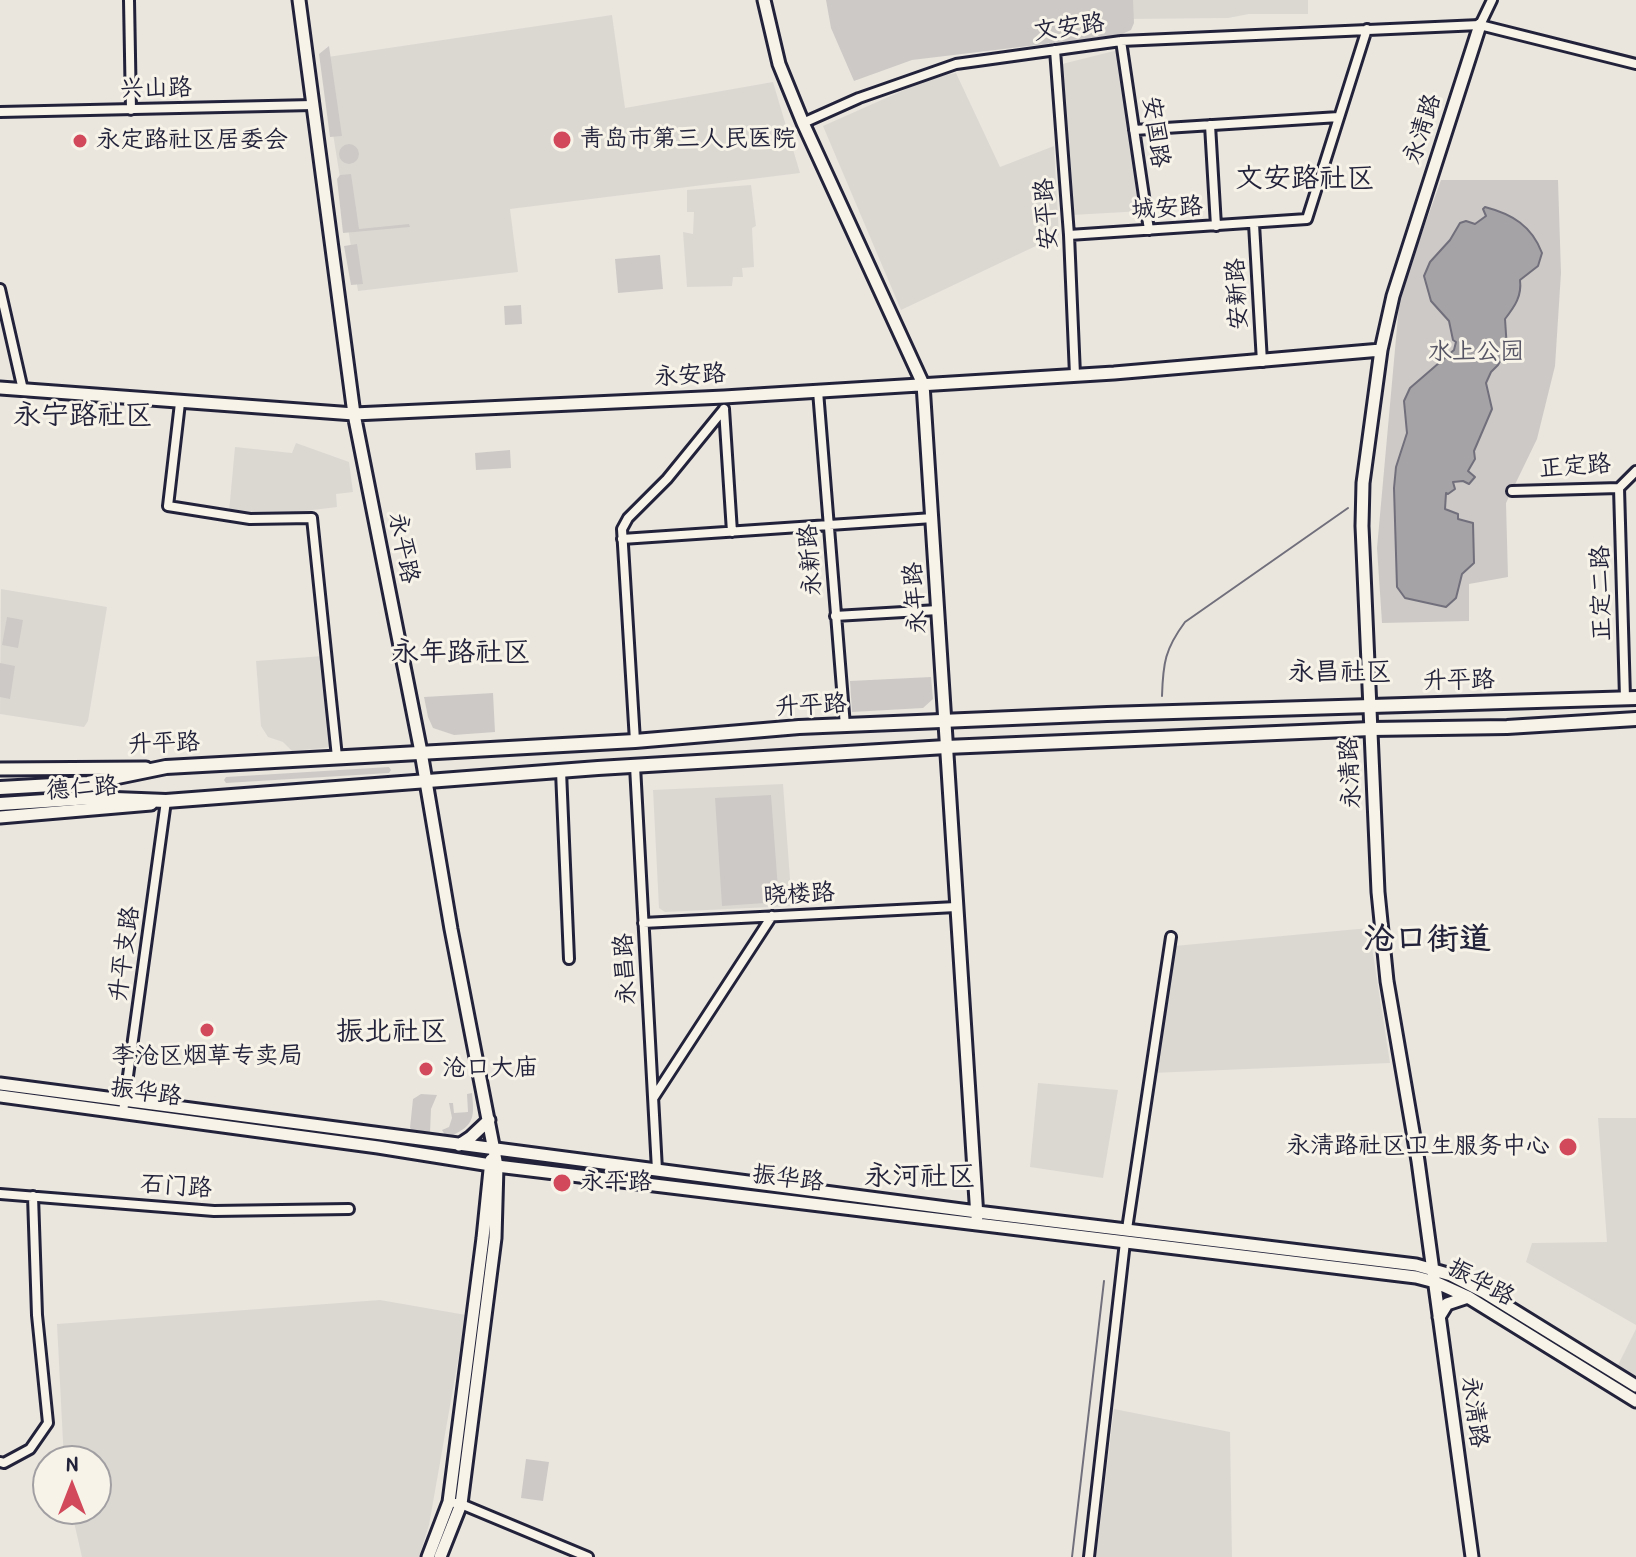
<!DOCTYPE html>
<html>
<head>
<meta charset="utf-8">
<style>
	body { margin:0 }
	#map { position:relative; width:1636px; height:1557px; overflow:hidden; background:#eae6de; font-family:"Patrick Hand",sans-serif }
	canvas { display:block }
	.north { position:absolute; left:32px; top:1445px; width:80px; height:80px; box-sizing:border-box; background:#f7f3e8; border:2px solid #a29fa3; border-radius:50%; rotate:0deg; font-size:22px; font-weight:700; line-height:32px; text-align:center; color:#22223b }
	.north::after { content:''; display:block; margin:auto; width:28px; height:36px; background:#d1495b; clip-path:polygon(50% 0,100% 100%,50% 72%,0 100%) }
</style>
</head>
<body>
<div id="map">
<canvas width="1636" height="1557"></canvas>
<div class="north">N</div>
</div>
<script>
const ctx = document.querySelector('canvas').getContext('2d');
ctx.lineJoin = 'round';
function fillPath(path, color) { ctx.fillStyle = color; ctx.fill(path, 'evenodd'); }
function stroke(path, color, width, dash) { ctx.strokeStyle = color; ctx.lineWidth = width; ctx.lineCap = dash ? 'butt' : 'round'; ctx.setLineDash(dash || []); ctx.stroke(path); }
function drawText(font, color, halo, rows, align = 'center') {
  ctx.font = font + ' "Patrick Hand","LXGW WenKai TC",sans-serif'; ctx.lineWidth = 6; ctx.setLineDash([]); ctx.textBaseline = 'middle'; ctx.strokeStyle = halo; ctx.fillStyle = color; for (const [text, x, y, turn = 0] of rows) {
    ctx.save(); ctx.translate(x, y); ctx.rotate((+turn || 0) * Math.PI / 180); ctx.textAlign = isNaN(turn) ? turn : align; if (halo) ctx.strokeText(text, 0, 0); ctx.fillText(text, 0, 0); ctx.restore();
  }
}
fillPath(new Path2D(`
	M 1125,0 L 1308,0 L 1308,14 L 1249,14 L 1228,18 L 1126,19 Z
	M 612,15 L 625,108 L 773,82 L 800,173 L 510,209 L 518,272 L 358,291 L 321,58 Z
	M 1118,50 L 1143,211 L 1072,215 L 1062,64 Z
	M 956,73 L 1000,167 L 1054,146 L 1059,235 L 901,310 L 823,126 L 931,78 Z
	M 751,185 L 756,226 L 752,228 L 754,267 L 742,268 L 743,277 L 733,277 L 732,286 L 687,287 L 683,232 L 693,234 L 694,212 L 687,212 L 687,190 Z
	M 296,443 L 349,462 L 353,492 L 336,494 L 337,507 L 263,516 L 229,512 L 235,447 L 292,453 Z
	M 1,589 L 107,607 L 88,721 L 84,727 L 0,714 Z
	M 323,656 L 333,747 L 292,751 L 283,742 L 268,737 L 261,726 L 256,661 Z
	M 783,784 L 792,906 L 665,912 L 659,908 L 653,790 Z
	M 1369,928 L 1390,1063 L 1152,1073 L 1174,946 Z
	M 1038,1083 L 1118,1090 L 1103,1178 L 1030,1167 Z
	M 1598,1118 L 1636,1118 L 1636,1325 L 1526,1262 L 1532,1243 L 1607,1242 Z
	M 380,1300 L 466,1315 L 429,1525 L 419,1557 L 82,1557 L 71,1509 L 96,1509 L 96,1461 L 64,1461 L 57,1324 Z
	M 1636,1329 L 1636,1378 L 1617,1367 Z
	M 1114,1409 L 1230,1432 L 1232,1557 L 1096,1557 Z`), '#dbd8d2');
fillPath(new Path2D(`
	M 826,0 L 1133,0 L 1134,23 L 1131,30 L 1120,35 L 912,60 L 854,81 L 831,28 Z
	M 329,46 L 342,136 L 330,137 L 319,54 Z
	M339 154a10 10 0 1 1 20 0a10 10 0 1 1-20 0Z
	M 351,174 L 359,229 L 409,224 L 410,227 L 343,233 L 337,179 L 340,175 Z
	M 1441,180 L 1558,180 L 1561,273 L 1555,366 L 1537,439 L 1506,503 L 1508,577 L 1469,584 L 1469,621 L 1382,623 L 1377,548 L 1400,294 Z
	M 357,244 L 363,284 L 351,285 L 344,246 Z
	M 660,255 L 663,289 L 618,293 L 615,259 Z
	M 521,305 L 522,324 L 505,325 L 504,306 Z
	M 510,450 L 511,468 L 476,470 L 475,453 Z
	M 7,617 L 23,620 L 18,648 L 2,645 Z
	M 0,663 L 15,666 L 10,699 L 0,697 Z
	M 931,677 L 933,699 L 923,708 L 852,712 L 850,681 Z
	M 493,693 L 495,732 L 454,735 L 433,728 L 428,717 L 424,697 Z
	M 389,767 L 391,770 L 389,773 L 226,783 L 224,780 L 226,777 Z
	M 771,795 L 779,902 L 722,906 L 715,798 Z
	M 472,1093 C 475,1121 473,1126 447,1138 L 442,1130 L 449,1127 L 452,1118 L 449,1103 L 453,1103 L 454,1113 L 468,1112 L 467,1094 Z
	M 421,1094 L 437,1095 L 431,1109 L 430,1133 L 414,1132 L 410,1128 L 413,1099 Z
	M 526,1459 L 549,1462 L 543,1501 L 521,1498 Z`), '#cdc9c6');
const water = new Path2D(`
	M 1485,207 C 1512,214 1532,226 1542,253 L 1538,266 L 1520,280 C 1522,296 1515,306 1505,319 L 1507,349 L 1498,365 L 1491,372 L 1486,383 L 1492,409 L 1474,451 L 1475,459 L 1468,471 L 1475,477 L 1469,484 L 1463,481 L 1453,482 L 1455,489 L 1448,494 L 1446,493 L 1445,509 L 1458,514 L 1458,519 L 1473,523 L 1474,563 L 1462,574 L 1456,598 L 1446,607 L 1405,598 L 1397,587 L 1394,488 L 1396,467 L 1407,433 L 1404,401 L 1410,388 L 1454,350 L 1456,342 L 1453,340 L 1449,321 L 1431,301 L 1424,276 L 1430,262 L 1450,240 L 1460,223 L 1466,221 L 1475,224 L 1486,216 L 1483,209 Z`);
fillPath(water, '#a6a3a6');
stroke(water, '#716f7b', 2);
stroke(new Path2D(`
	M 1162,696 C 1163,663 1165,649 1185,622 L 1348,508
	M 1072,1557 L 1104,1281`), '#716f7b', 2);
const street = new Path2D(`
	M 129,0 L 131,110
	M 1480,25 L 1492,0
	M 1121,41 L 1149,230
	M 1055,50 L 1069,235 L 1075,375
	M 0,112 L 313,105
	M 803,123 L 859,98 L 956,64 L 1121,41 L 1480,25 L 1636,64
	M 1210,125 L 1216,226
	M 1134,130 L 1339,117
	M 1254,224 L 1262,362
	M 1069,235 L 1307,219 L 1367,29
	M 0,289 L 23,390
	M 818,391 L 845,726
	M 180,403 L 168,506 L 250,519 L 312,518 L 337,757
	M 724,409 L 732,532
	M 1619,488 L 1625,698
	M 1512,491 L 1619,488 L 1636,471
	M 622,539 L 933,518
	M 835,616 L 938,610
	M 635,741 L 622,529 L 628,518 L 667,479 L 724,409
	M 635,766 L 657,1170
	M 561,771 L 569,959
	M 643,923 L 956,907
	M 654,1097 L 772,916
	M 123,1112 L 166,801
	M 0,1194 L 214,1211 L 349,1209
	M 1127,1229 L 1171,937
	M 0,1462 L 4,1463 L 30,1449 L 48,1423 L 37,1315 L 33,1196
	M 449,1502 L 461,1504 L 588,1557
	M 1089,1557 L 1125,1242`);
const secondary = new Path2D(`
	M 299,0 L 354,414 L 421,752 L 451,929 L 497,1166 L 495,1238 L 461,1504 L 440,1557
	M 764,0 L 779,64 L 803,123 L 923,384 L 977,1217
	M 0,388 L 354,414 L 724,397 L 1114,373 L 1381,350
	M 0,769 L 146,768
	M 0,817 L 151,804
	M 0,1084 L 977,1212 L 1416,1265 L 1451,1275 L 1484,1292 L 1636,1386
	M 0,1096 L 378,1147 L 497,1166 L 1416,1277 L 1435,1282 L 1468,1297 L 1636,1401
	M 459,1145 L 471,1137 L 489,1120
	M 1439,1317 L 1447,1304 L 1468,1297
	M 428,1557 L 449,1502 L 483,1238 L 491,1160
	M 1472,1557 L 1418,1161 L 1387,981 L 1378,892 L 1362,526 L 1363,483 L 1381,350 L 1393,296 L 1480,25`);
const primary = new Path2D(`
	M 0,788 L 88,783 L 166,767 L 635,741 L 799,727 L 1107,714 L 1636,698
	M 0,804 L 90,798 L 166,801 L 598,768 L 946,747 L 1371,729 L 1507,727 L 1636,719`);
stroke(street, '#22223b', 14);
stroke(secondary, '#22223b', 17);
stroke(primary, '#22223b', 18);
stroke(street, '#f7f3e8', 8);
stroke(secondary, '#f7f3e8', 11);
stroke(primary, '#f7f3e8', 12);
for (const [x, y, r, color] of [
	[562,140,10,"#d1495b"],
	[80,141,8,"#d1495b"],
	[207,1030,8,"#d1495b"],
	[426,1069,8,"#d1495b"],
	[1568,1147,10,"#d1495b"],
	[562,1183,10,"#d1495b"]
]) { const dot = new Path2D(); dot.arc(x, y, r, 0, 2 * Math.PI); ctx.fillStyle = color; ctx.fill(dot); stroke(dot, '#f7f3e8', 3); }
drawText('24px', '#22223b', '#f7f3e8', [
	["文安路",1069,28,-8],
	["兴山路",156,89,-1],
	["永清路",1423,129,-72],
	["安国路",1155,132,82],
	["城安路",1167,209,-3],
	["安平路",1047,214,-94],
	["安新路",1238,294,-93],
	["永安路",690,376,-3],
	["正定路",1575,467,-4],
	["永平路",403,548,79],
	["永新路",811,560,-94],
	["正定二路",1602,593,-91],
	["永年路",916,598,-94],
	["升平路",1459,681,-1],
	["升平路",811,706,-3],
	["升平路",164,744,-2],
	["永清路",1351,773,-93],
	["德仁路",82,789,-4],
	["晓楼路",799,895,-3],
	["升平支路",125,954,-82],
	["永昌路",626,969,-93],
	["振华路",146,1093,8],
	["振华路",788,1179,7],
	["石门路",176,1187,4],
	["振华路",1481,1283,28],
	["永清路",1474,1412,82]
]);
drawText('24px', '#22223b', '#f7f3e8', [
	["青岛市第三人民医院",580,140],
	["永定路社区居委会",96,141],
	["李沧区烟草专卖局",207,1057,"center"],
	["沧口大庙",442,1069],
	["永清路社区卫生服务中心",1550,1147,"right"],
	["永平路",580,1183]
], 'left');
drawText('24px', '#555465', '#f7f3e8', [
	["水上公园",1476,353]
]);
drawText('26px', '#22223b', '#f7f3e8', [
	["永昌社区",1340,673]
]);
drawText('28px', '#22223b', '#f7f3e8', [
	["文安路社区",1305,180],
	["永宁路社区",83,417],
	["永年路社区",461,654],
	["振北社区",392,1033],
	["永河社区",920,1178]
]);
drawText('bold 32px', '#22223b', '#f7f3e8', [
	["沧口街道",1427,940]
]);
</script>
</body>
</html>
